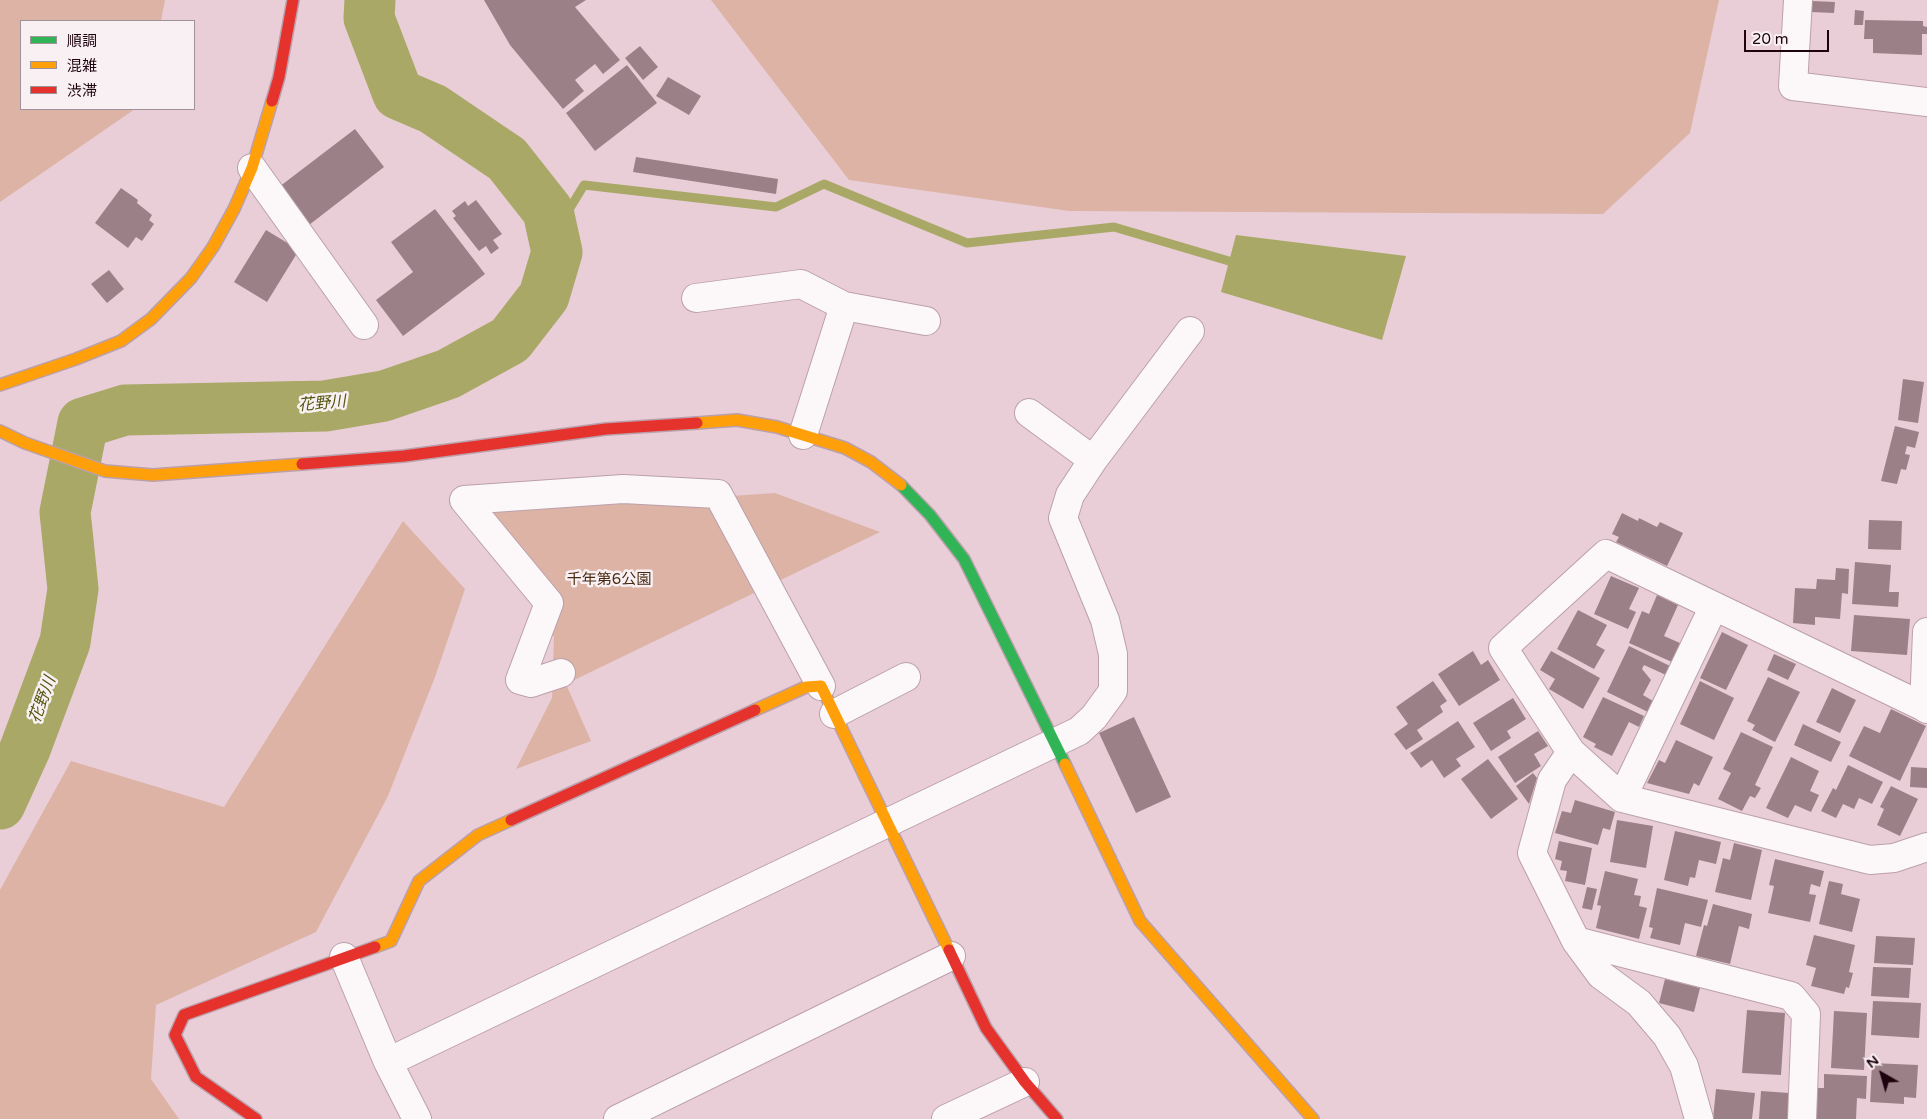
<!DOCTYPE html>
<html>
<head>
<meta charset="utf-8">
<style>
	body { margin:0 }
	#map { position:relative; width:1927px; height:1119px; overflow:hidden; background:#e9ced8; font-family:"Varela Round","Noto Sans JP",sans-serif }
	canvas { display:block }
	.legend { position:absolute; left:20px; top:20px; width:175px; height:90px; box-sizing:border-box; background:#f9f0f3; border:1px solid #a19198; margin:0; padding:6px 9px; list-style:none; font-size:15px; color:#1e030f }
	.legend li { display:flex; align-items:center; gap:10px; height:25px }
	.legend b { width:25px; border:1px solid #a19198 }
	.north { position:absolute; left:1857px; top:1049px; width:50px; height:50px; -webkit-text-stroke:4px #f9f0f3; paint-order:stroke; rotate:322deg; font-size:14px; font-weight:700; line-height:20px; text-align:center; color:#1e030f }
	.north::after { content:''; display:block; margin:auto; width:18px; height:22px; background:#1e030f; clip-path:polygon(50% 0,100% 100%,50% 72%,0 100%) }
	.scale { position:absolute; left:1744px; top:30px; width:85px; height:22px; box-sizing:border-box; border:2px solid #1e030f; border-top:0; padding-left:6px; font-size:15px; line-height:18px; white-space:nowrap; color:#1e030f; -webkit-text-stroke:4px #f9f0f3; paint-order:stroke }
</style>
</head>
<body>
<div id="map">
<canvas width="1927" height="1119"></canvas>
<ul class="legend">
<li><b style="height:6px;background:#30b455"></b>順調</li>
<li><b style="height:6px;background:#ff9f0a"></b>混雑</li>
<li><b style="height:6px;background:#e5322d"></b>渋滞</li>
</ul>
<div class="north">N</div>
<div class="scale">20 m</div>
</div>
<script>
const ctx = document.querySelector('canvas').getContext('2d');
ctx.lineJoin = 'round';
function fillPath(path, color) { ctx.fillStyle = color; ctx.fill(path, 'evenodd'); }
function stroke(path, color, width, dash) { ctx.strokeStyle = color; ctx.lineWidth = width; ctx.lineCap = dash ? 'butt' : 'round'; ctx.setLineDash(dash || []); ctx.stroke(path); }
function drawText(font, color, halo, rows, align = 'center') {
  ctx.font = font + ' "Varela Round","Noto Sans JP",sans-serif'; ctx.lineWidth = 5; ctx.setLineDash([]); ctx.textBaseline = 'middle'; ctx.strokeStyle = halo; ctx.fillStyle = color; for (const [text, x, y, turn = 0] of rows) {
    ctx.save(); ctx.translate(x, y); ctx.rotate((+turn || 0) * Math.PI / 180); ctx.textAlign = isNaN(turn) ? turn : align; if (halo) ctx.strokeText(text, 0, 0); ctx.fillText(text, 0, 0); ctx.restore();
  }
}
fillPath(new Path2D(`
	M 0,0 L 165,0 L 161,21 L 21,21 L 21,109 L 135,109 L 0,202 Z
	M 711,0 L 1719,0 L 1690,133 L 1603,214 L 1069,211 L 849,180 Z
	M 775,493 L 880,532 L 566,684 L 591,741 L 516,769 L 552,698 L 554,637 L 489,513 Z
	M 403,521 L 465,589 L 435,677 L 388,796 L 316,932 L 156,1005 L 151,1079 L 179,1119 L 0,1119 L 0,890 L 71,761 L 224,807 Z`), '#dcb3a5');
fillPath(new Path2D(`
	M 1236,235 L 1406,256 L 1382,340 L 1221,292 Z`), '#a9a867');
stroke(new Path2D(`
	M 553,236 L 584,185 L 776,207 L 824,184 L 967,243 L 1114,227 L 1239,264`), '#a9a867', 9);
stroke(new Path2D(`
	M 0,804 L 25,749 L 65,642 L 73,589 L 65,512 L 83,423 L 125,410 L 325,406 L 384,396 L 448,374 L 510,340 L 544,296 L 557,252 L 548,211 L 507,159 L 433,109 L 398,94 L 369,18 L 370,0`), '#a9a867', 51);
fillPath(new Path2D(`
	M 484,0 L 586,0 L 575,7 L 620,60 L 603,74 L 595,64 L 575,80 L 584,91 L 563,109 L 510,45 Z
	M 1812,1 L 1835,2 L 1834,13 L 1811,12 Z
	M 1855,10 L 1864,11 L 1863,25 L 1854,25 Z
	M 1865,20 L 1923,21 L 1923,26 L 1927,27 L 1927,34 L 1922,34 L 1922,55 L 1873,53 L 1873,39 L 1864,39 Z
	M 640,46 L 658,67 L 643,80 L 625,58 Z
	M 627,65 L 657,103 L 595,151 L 566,113 Z
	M 668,77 L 701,96 L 689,115 L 656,96 Z
	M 355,129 L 384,167 L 309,225 L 279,187 Z
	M 636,157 L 778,179 L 776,194 L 633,172 Z
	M 121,188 L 138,200 L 137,203 L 152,215 L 149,220 L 154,224 L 142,241 L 136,237 L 128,248 L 95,223 Z
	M 476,200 L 502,234 L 493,240 L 499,248 L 491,254 L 486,246 L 479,251 L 453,218 L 456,216 L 452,211 L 465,201 L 468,206 Z
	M 435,209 L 485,274 L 403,336 L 376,300 L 413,272 L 391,242 Z
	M 266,230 L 299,250 L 267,302 L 234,282 Z
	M 109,270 L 124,289 L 107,303 L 91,284 Z
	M 1903,379 L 1924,382 L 1918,423 L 1898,420 Z
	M 1895,426 L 1919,432 L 1915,448 L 1907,446 L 1905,454 L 1910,455 L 1906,470 L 1901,469 L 1897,484 L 1881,481 Z
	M 1622,513 L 1638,521 L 1639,518 L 1657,527 L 1660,522 L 1683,533 L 1667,566 L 1616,542 L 1619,537 L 1612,534 Z
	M 1869,520 L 1902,521 L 1901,550 L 1868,549 Z
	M 1855,562 L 1891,565 L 1889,592 L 1899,592 L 1898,607 L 1852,604 Z
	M 1836,568 L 1849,569 L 1848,594 L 1842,593 L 1840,619 L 1815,617 L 1815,625 L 1793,623 L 1795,588 L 1816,589 L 1817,579 L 1835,580 Z
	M 1611,576 L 1639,588 L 1629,609 L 1636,612 L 1628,629 L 1594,614 Z
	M 1657,595 L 1678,605 L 1664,636 L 1680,643 L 1672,662 L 1629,643 L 1642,611 L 1649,614 Z
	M 1578,610 L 1607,625 L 1596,645 L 1605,650 L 1594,669 L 1557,649 Z
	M 1854,615 L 1910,619 L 1907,655 L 1851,651 Z
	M 1722,632 L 1748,645 L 1726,690 L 1700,678 Z
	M 1629,646 L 1670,666 L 1666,675 L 1644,665 L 1642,669 L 1651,680 L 1643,695 L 1653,701 L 1648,712 L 1607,692 Z
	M 1473,651 L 1481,665 L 1488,660 L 1500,680 L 1459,706 L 1438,674 Z
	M 1551,651 L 1600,678 L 1583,709 L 1549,689 L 1555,679 L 1540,670 Z
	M 1774,654 L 1796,664 L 1788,680 L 1767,670 Z
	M 1768,677 L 1800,692 L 1775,742 L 1752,730 L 1755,725 L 1747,721 Z
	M 1433,681 L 1447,701 L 1440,706 L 1443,712 L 1417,730 L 1423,739 L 1406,750 L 1394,734 L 1408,724 L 1396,707 Z
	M 1700,681 L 1734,698 L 1714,740 L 1680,724 Z
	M 1832,688 L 1856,700 L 1840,733 L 1816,722 Z
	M 1603,697 L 1644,716 L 1639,727 L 1629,722 L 1612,756 L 1594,747 L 1596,744 L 1583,737 Z
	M 1513,698 L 1526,719 L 1507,731 L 1511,738 L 1491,751 L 1473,723 Z
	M 1891,709 L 1926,726 L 1900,781 L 1849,756 L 1864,726 L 1880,733 Z
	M 1134,717 L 1171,797 L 1136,813 L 1099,733 Z
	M 1458,721 L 1475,747 L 1456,759 L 1461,766 L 1444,778 L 1432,760 L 1421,768 L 1410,753 Z
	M 1803,724 L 1841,742 L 1831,762 L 1794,745 Z
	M 1538,731 L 1548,746 L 1534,754 L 1541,766 L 1515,783 L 1498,757 Z
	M 1741,732 L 1773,747 L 1755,785 L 1761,788 L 1755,798 L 1750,796 L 1742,811 L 1718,799 L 1731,773 L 1723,769 Z
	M 1676,740 L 1713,757 L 1699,786 L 1694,783 L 1689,794 L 1647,783 L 1659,760 L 1665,763 Z
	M 1791,757 L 1819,771 L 1810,791 L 1819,795 L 1811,812 L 1795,805 L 1788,818 L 1766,808 Z
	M 1488,759 L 1518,799 L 1491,819 L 1461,779 Z
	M 1848,765 L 1883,782 L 1872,804 L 1859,798 L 1854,809 L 1843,804 L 1836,818 L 1821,811 L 1833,788 L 1836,790 Z
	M 1911,767 L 1927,768 L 1927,788 L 1910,787 Z
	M 1533,773 L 1537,778 L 1529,804 L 1516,786 Z
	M 1891,786 L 1918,799 L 1900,836 L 1877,825 L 1884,809 L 1880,807 Z
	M 1575,800 L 1615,812 L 1610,830 L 1603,828 L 1598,845 L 1555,833 L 1562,811 L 1571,813 Z
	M 1617,820 L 1653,826 L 1646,868 L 1610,862 Z
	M 1675,831 L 1721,842 L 1716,864 L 1699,860 L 1695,878 L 1690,877 L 1688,886 L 1664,880 Z
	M 1559,841 L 1592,848 L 1585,885 L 1565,881 L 1567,871 L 1560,870 L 1562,861 L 1555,859 Z
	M 1734,843 L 1762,850 L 1751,900 L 1715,892 L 1723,858 L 1730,860 Z
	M 1775,859 L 1824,871 L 1820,887 L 1811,884 L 1809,894 L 1816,895 L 1810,922 L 1768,913 L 1774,886 L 1769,885 Z
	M 1605,871 L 1638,879 L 1634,895 L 1641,896 L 1639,906 L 1647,908 L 1639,939 L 1596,928 L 1601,906 L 1597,905 Z
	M 1829,881 L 1843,884 L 1841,894 L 1860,899 L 1852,932 L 1819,924 Z
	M 1587,887 L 1597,889 L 1592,910 L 1582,908 Z
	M 1657,888 L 1708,900 L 1701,927 L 1685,923 L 1680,945 L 1650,938 L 1653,928 L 1649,927 Z
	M 1713,904 L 1752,914 L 1749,929 L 1739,926 L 1730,964 L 1696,956 L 1704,925 L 1707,926 Z
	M 1814,935 L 1855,945 L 1849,972 L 1853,973 L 1849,988 L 1846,987 L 1844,994 L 1811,986 L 1816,968 L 1806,965 Z
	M 1876,936 L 1915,938 L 1913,965 L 1874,963 Z
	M 1873,967 L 1911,968 L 1909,998 L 1871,996 Z
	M 1665,979 L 1700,988 L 1694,1012 L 1659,1003 Z
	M 1873,1001 L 1921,1003 L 1919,1038 L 1871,1035 Z
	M 1747,1010 L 1785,1013 L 1781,1075 L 1742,1073 Z
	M 1834,1011 L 1867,1013 L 1864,1070 L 1831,1068 Z
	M 1872,1063 L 1918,1065 L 1916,1098 L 1904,1097 L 1904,1104 L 1870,1102 Z
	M 1824,1074 L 1867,1076 L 1866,1099 L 1857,1098 L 1856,1119 L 1816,1119 L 1817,1088 L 1824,1088 Z
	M 1716,1089 L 1755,1093 L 1752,1119 L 1713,1119 Z
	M 1761,1091 L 1789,1093 L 1788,1119 L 1759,1119 Z`), '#9b8087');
const street = new Path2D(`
	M 1798,0 L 1793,86 L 1927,102
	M 252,168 L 364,325
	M 696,298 L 801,284 L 844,306 L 803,435
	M 844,306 L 926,321
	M 1029,413 L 1093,460
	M 1927,632 L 1924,707 L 1927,709
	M 561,673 L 531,683 L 520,680 L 549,603 L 464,500 L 623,489 L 718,494 L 821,686
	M 1924,707 L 1606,554 L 1503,648 L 1571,752 L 1622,798 L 1870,860 L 1894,858 L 1927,847
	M 834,714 L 906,677
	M 1571,752 L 1552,780 L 1532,853 L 1576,941 L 1601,975 L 1639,1003 L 1667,1036 L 1684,1066 L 1699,1119
	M 1622,798 L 1714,606
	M 1576,941 L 1791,996 L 1806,1014 L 1802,1119
	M 344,957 L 388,1062 L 417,1119
	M 388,1062 L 1079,731 L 1094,717 L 1113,691 L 1113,654 L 1105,620 L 1063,518 L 1070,495 L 1093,460 L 1190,331
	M 618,1119 L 951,956
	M 946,1119 L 1025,1082`);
const fast = new Path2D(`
	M 901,485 L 930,515 L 964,559 L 1065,764`);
const slow = new Path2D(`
	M 0,385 L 76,359 L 121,341 L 151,319 L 191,278 L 213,247 L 234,209 L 252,168 L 272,101
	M 697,423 L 737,420 L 777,427 L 845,448 L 871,462 L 901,485
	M 0,431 L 25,443 L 105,471 L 153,475 L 302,464
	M 755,710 L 806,687 L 821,686 L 949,950
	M 1065,764 L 1140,921 L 1313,1119
	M 375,947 L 391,941 L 419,881 L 478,835 L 511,820`);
const jam = new Path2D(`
	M 272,101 L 279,77 L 293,0
	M 302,464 L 404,456 L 606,429 L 697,423
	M 511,820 L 755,710
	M 949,950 L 986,1028 L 1025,1082 L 1057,1119
	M 256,1119 L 196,1077 L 175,1035 L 184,1015 L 375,947`);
stroke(street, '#bba0ab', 30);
stroke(fast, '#bba0ab', 14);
stroke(slow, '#bba0ab', 14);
stroke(jam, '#bba0ab', 14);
stroke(street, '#fcf8f9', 28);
stroke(fast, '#30b455', 11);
stroke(slow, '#ff9f0a', 11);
stroke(jam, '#e5322d', 11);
drawText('15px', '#4a2a12', '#f9f0f3', [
	["千年第6公園",609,580]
]);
drawText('italic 16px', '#51570f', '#f9f0f3', [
	["花野川",322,404,-5],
	["花野川",43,700,-70]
]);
</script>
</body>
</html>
